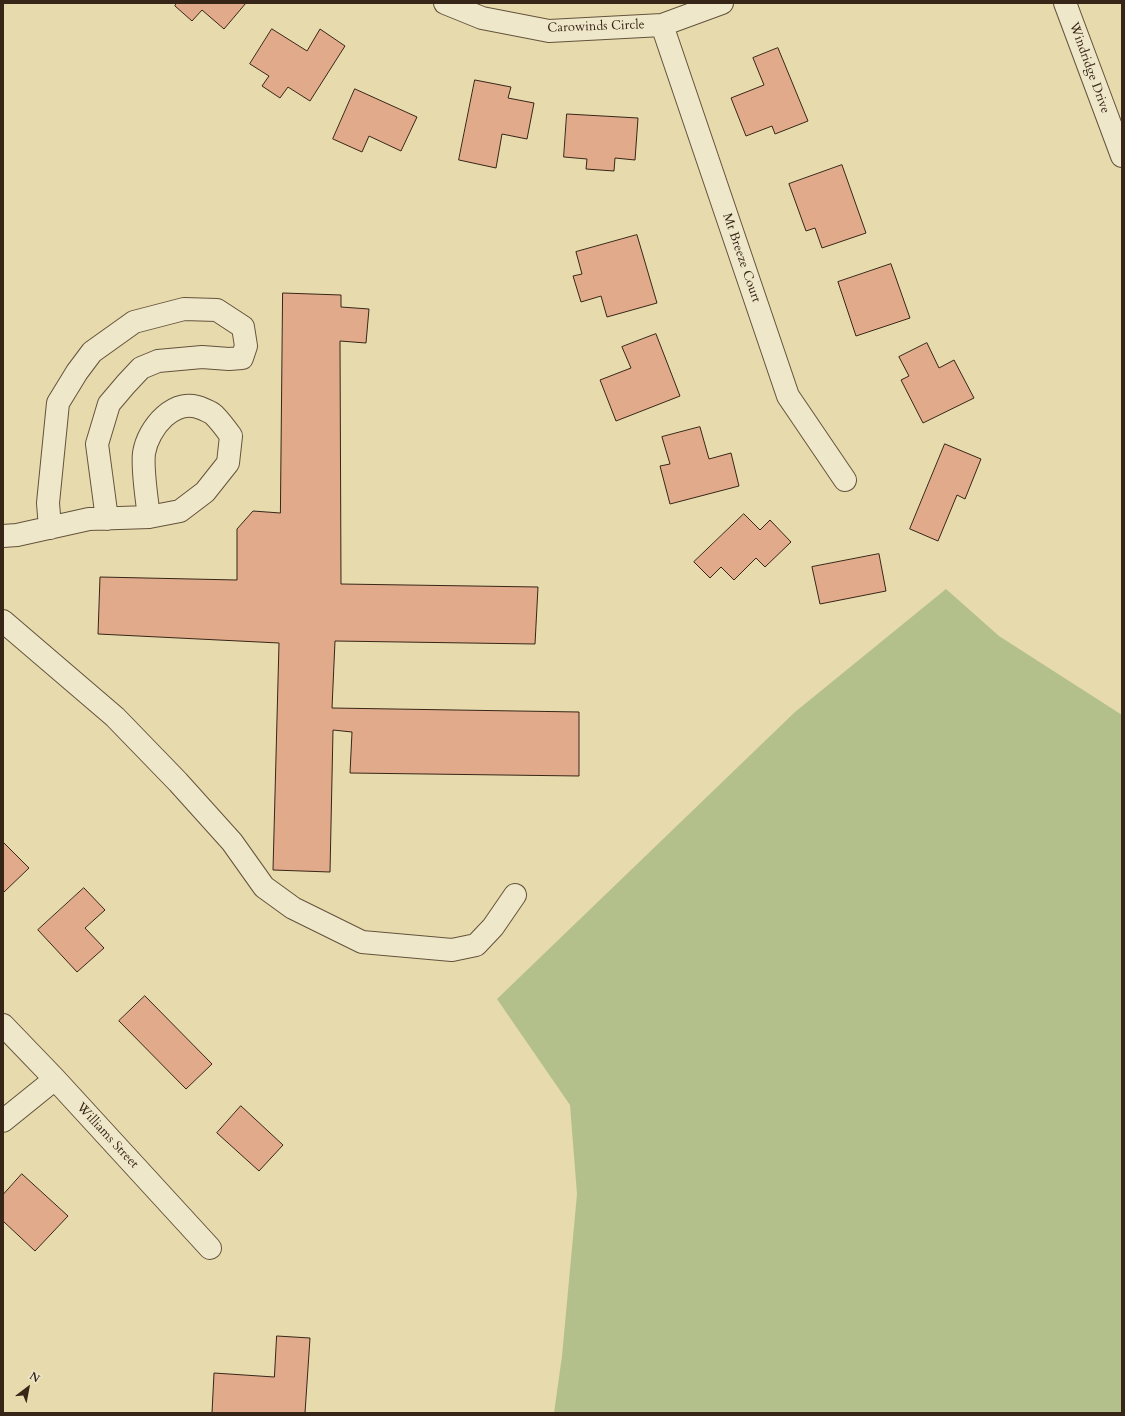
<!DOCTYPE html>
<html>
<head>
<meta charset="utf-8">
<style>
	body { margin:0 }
	#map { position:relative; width:1125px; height:1416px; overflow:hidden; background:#e7daad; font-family:Cardo,serif }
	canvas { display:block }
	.frame { position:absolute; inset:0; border:4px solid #372617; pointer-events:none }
	.north { position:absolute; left:8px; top:1368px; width:40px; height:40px; -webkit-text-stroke:3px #efe7ca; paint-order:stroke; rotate:32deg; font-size:11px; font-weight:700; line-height:16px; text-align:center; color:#372617 }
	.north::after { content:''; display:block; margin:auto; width:14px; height:18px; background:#372617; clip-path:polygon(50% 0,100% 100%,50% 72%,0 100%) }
</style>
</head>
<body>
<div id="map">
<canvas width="1125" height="1416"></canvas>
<div class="frame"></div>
<div class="north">N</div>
</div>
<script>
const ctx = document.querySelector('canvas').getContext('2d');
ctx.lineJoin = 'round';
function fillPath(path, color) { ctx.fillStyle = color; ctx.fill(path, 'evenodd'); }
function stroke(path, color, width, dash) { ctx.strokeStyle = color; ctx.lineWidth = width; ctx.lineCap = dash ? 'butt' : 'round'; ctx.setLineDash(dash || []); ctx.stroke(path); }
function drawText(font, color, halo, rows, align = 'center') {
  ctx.font = font + ' Cardo,serif'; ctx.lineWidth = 3.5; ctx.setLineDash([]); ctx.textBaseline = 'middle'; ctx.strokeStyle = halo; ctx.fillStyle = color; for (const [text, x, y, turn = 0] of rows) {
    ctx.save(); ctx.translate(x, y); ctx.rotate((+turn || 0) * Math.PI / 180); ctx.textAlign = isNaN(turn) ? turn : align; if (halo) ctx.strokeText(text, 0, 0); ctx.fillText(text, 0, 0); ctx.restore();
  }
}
fillPath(new Path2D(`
	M 946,589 L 999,636 L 1122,715 L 1122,1413 L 554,1413 L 562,1356 L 577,1194 L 570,1105 L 497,999 L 795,712 Z`), '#b3c08b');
const building = new Path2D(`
	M 177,3 L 246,3 L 224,29 L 202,10 L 192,21 L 175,6 Z
	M 272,29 L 307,51 L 320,29 L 345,46 L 310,101 L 288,87 L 280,98 L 262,86 L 269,76 L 250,64 Z
	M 778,48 L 808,121 L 775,134 L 772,126 L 746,136 L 731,98 L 764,85 L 753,58 Z
	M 475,80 L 511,87 L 508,98 L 534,103 L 527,139 L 502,134 L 496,168 L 459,160 Z
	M 355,89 L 417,117 L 401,151 L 369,136 L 362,152 L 333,139 Z
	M 567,114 L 638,118 L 635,160 L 615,158 L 614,171 L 586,169 L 587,159 L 564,157 Z
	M 842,165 L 866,233 L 822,248 L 815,228 L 806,231 L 789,184 Z
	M 637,235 L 657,303 L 607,317 L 601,296 L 581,302 L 573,276 L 582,274 L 576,252 Z
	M 891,264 L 910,318 L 856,336 L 838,282 Z
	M 283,293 L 341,295 L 341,307 L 369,309 L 366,343 L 340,341 L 341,584 L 538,587 L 535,644 L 335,641 L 332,708 L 579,712 L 579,776 L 350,773 L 352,732 L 333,730 L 330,872 L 273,870 L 279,643 L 98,634 L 100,577 L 237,580 L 237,529 L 253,511 L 280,513 Z
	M 656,334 L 680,396 L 616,421 L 600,380 L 631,368 L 622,347 Z
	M 927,343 L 939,368 L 954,360 L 974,398 L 923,423 L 901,380 L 909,376 L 899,357 Z
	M 700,427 L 709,459 L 731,453 L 739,486 L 670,504 L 660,466 L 670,464 L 662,437 Z
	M 945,444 L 981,459 L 965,499 L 957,495 L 938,541 L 910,529 Z
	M 744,514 L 760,530 L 770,520 L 791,542 L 765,567 L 756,558 L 734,580 L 721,567 L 710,578 L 694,562 Z
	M 879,554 L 886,591 L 820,604 L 812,567 Z
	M 3,842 L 29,868 L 3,893 Z
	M 84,888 L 105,910 L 85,928 L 104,948 L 77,972 L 38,930 Z
	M 145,996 L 212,1064 L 186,1089 L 119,1021 Z
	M 241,1106 L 283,1145 L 259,1171 L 217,1133 Z
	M 22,1174 L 68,1216 L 35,1251 L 3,1221 L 3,1195 Z
	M 277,1336 L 310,1338 L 305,1413 L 212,1413 L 214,1373 L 274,1377 Z`);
fillPath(building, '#e0aa8b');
stroke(building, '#372617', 1);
const minor = new Path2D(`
	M 445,3 L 482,18 L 549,31 L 662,25 L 722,3
	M 1065,3 L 1122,156
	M 662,25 L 788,396 L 845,480
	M 50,528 L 48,503 L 58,403 L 77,372 L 92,352 L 134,322 L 184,309 L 217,310 L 243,327 L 246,346 L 242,358 L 229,359 L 202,357 L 158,361 L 141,368 L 126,384 L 109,404 L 97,444 L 107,519
	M 3,536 L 17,535 L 89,519 L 149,517 L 180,511 L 205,492 L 228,463 L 231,436 C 226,429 220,421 214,415 C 211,412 207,411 203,409 C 175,395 148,428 144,453 C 142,470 147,500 149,517
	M 3,621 L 115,717 L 178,782 L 232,842 L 264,887 L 293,908 L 362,942 L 452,950 L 476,945 L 493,927 L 515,895
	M 3,1025 L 55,1079 L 210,1248
	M 3,1121 L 55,1079`);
stroke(minor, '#63533c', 24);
stroke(minor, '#efe7ca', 22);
drawText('13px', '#372617', '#efe7ca', [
	["Carowinds Circle",596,27,-2],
	["Windridge Drive",1089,68,70],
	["Mt Breeze Court",741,258,71],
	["Williams Street",107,1136,47]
]);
</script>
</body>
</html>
